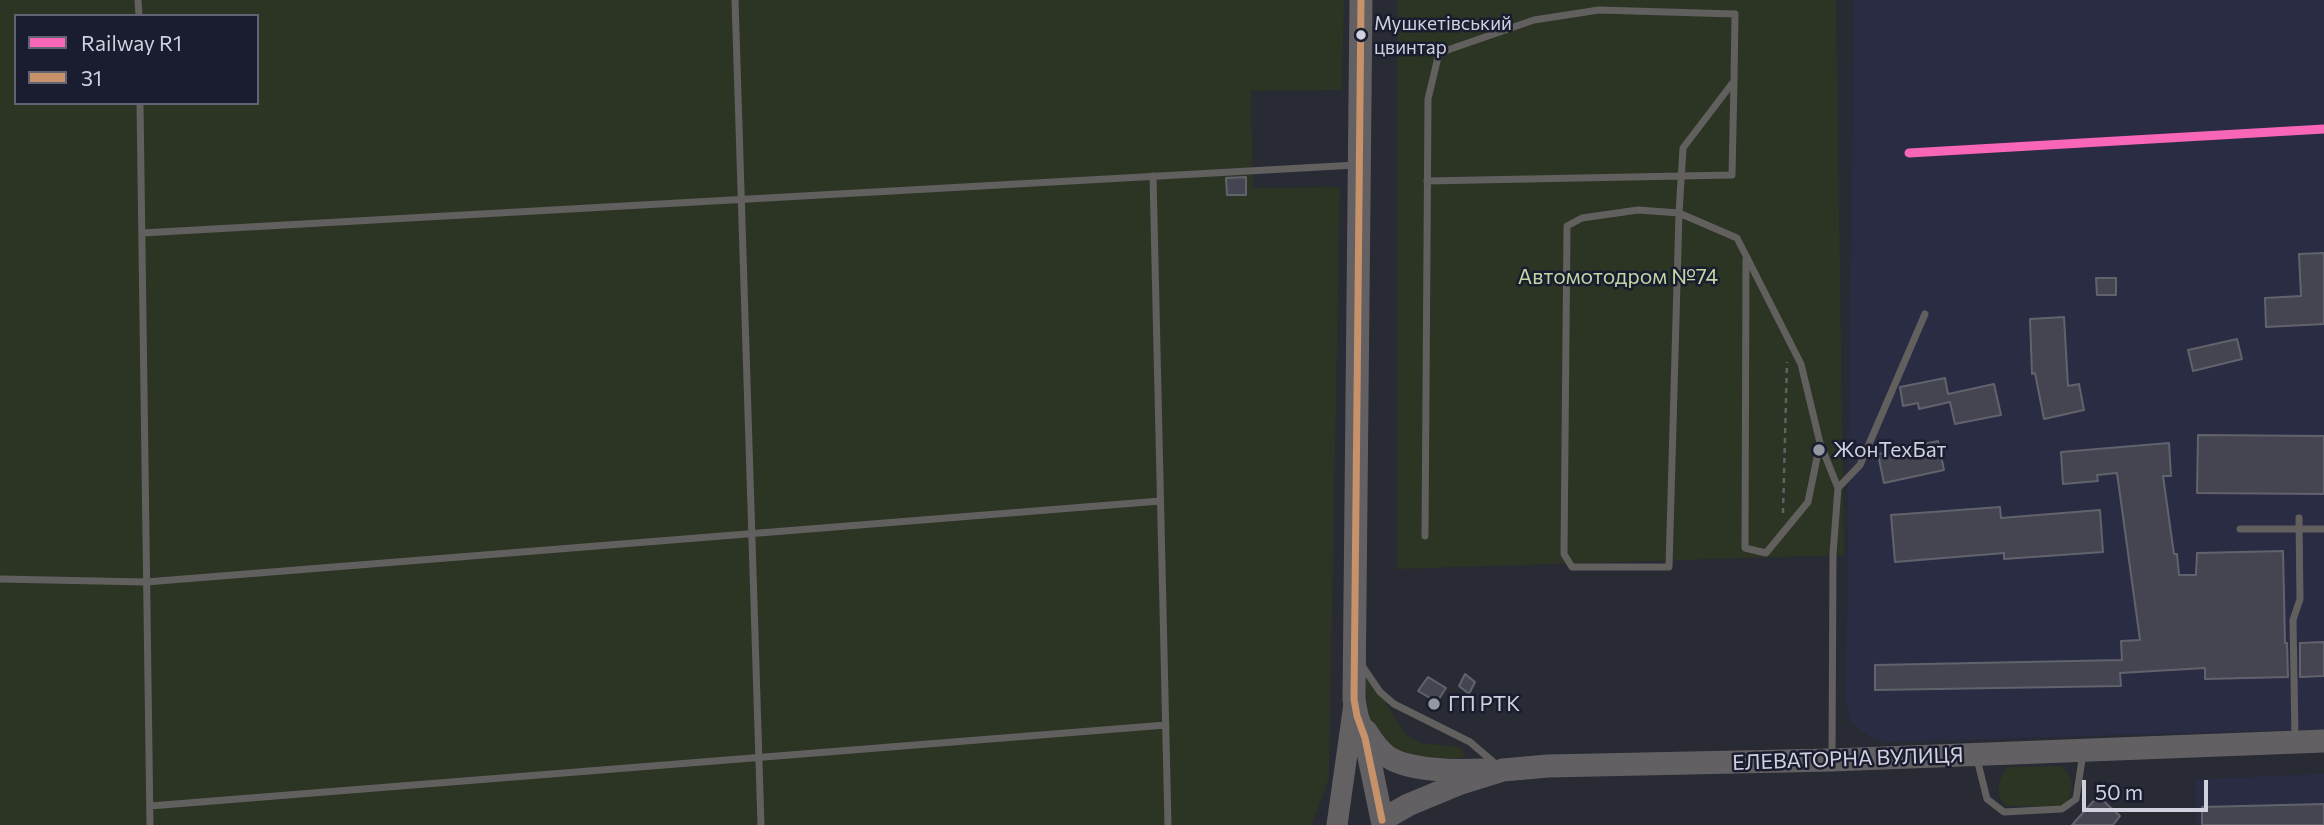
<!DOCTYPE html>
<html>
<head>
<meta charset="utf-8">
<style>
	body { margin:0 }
	#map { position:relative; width:2324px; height:825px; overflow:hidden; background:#282a34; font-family:Commissioner,sans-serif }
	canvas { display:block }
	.legend { position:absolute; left:14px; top:14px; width:245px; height:91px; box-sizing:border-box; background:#1a1c2f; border:2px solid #626475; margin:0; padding:9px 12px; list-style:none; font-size:21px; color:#cfd1de }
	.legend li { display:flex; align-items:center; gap:14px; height:35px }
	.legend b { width:35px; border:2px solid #626475 }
	.scale { position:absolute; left:2082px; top:780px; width:126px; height:32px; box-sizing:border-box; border:4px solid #cfd1de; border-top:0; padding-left:9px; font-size:21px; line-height:24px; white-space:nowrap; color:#cfd1de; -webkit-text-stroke:5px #1a1c2f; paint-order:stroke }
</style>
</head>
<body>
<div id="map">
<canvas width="2324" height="825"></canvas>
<ul class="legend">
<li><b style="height:9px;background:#fa66b7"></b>Railway R1</li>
<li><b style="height:9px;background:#c7916a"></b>31</li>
</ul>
<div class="scale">50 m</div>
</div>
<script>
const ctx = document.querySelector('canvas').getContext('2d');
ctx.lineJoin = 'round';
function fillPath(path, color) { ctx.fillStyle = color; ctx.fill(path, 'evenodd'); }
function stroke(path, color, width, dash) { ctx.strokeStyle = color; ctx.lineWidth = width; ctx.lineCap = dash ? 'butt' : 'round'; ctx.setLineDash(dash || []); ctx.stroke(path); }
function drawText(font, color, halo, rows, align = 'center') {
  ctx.font = font + ' Commissioner,sans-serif'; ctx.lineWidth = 5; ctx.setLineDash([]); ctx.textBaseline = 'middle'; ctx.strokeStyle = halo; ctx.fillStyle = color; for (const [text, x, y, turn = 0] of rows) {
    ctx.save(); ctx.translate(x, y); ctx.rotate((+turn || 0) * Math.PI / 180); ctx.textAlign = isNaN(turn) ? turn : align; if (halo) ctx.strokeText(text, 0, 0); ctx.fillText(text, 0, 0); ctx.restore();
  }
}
fillPath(new Path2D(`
	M 1854,0 L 2324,0 L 2324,729 L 1887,742 L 1874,739 L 1863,732 L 1851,720 L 1846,702 Z
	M 2324,774 L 2324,825 L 2196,825 L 2196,779 Z`), '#2a2c44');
fillPath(new Path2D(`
	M 0,0 L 1344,0 L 1342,90 L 1251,91 L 1253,188 L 1340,187 L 1329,777 L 1312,825 L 0,825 ZM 16,16 L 257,16 L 257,103 L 16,103 Z
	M 1397,0 L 1836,0 L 1844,555 L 1397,569 Z
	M 1366,671 L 1406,735 L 1420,743 L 1460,747 L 1466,758 C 1445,758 1424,760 1404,755 C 1369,748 1365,700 1366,671 Z
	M 2061,766 C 2075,778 2076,794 2062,807 L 2007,806 C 1993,796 1999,779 2007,767 Z`), '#2c3424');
const building = new Path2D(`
	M 1246,177 L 1246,195 L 1227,195 L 1226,178 Z
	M 2324,253 L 2324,324 L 2266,327 L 2265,298 L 2301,296 L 2299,254 Z
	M 2096,278 L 2116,278 L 2116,295 L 2097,295 Z
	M 2064,317 L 2068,386 L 2079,384 L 2084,410 L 2044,419 L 2035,373 L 2032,374 L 2030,319 Z
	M 2237,339 L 2242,359 L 2193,371 L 2188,350 Z
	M 1945,378 L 1948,394 L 1994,384 L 2001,415 L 1955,424 L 1950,402 L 1919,409 L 1918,403 L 1903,406 L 1900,387 Z
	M 2198,435 L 2324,436 L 2324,494 L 2197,493 Z
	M 1938,441 L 1944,470 L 1884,483 L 1878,454 Z
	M 2169,443 L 2171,476 L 2163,476 L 2174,554 L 2177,554 L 2179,575 L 2196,575 L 2197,553 L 2283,551 L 2285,643 L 2287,643 L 2288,677 L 2205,679 L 2205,668 L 2120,673 L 2121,686 L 1875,690 L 1875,665 L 2122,660 L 2121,641 L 2140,640 L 2117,473 L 2097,475 L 2098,481 L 2063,484 L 2061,452 Z
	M 2000,507 L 2001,518 L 2100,510 L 2103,552 L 2004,559 L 2004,553 L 1895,562 L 1891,515 Z
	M 2324,642 L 2324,676 L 2300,677 L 2300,643 Z
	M 1465,674 L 1475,682 L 1469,694 L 1459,686 Z
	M 1428,677 L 1446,688 L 1437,702 L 1418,691 Z
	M 2098,796 L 2120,816 L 2113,825 L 2072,825 Z
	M 2324,804 L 2324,825 L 2202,825 L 2202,807 Z`);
fillPath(building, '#444550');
stroke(building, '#61636c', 2);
stroke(new Path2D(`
	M 1783,513 L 1787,362`), '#626064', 2.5, [5, 5]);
stroke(new Path2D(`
	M 138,0 L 139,16
	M 735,0 L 761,825
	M 140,103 L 150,825
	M 1153,176 L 1168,825
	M 1427,181 L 1732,175 L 1734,82
	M 1638,210 L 1679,213 L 1669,567 L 1572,567 L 1564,554 L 1567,226 L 1582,218 Z
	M 142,233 L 1356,165
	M 1746,260 L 1745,548 L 1766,553 L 1808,502 L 1820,443
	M 1838,488 L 1860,465 L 1925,314
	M 2240,529 L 2324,529
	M 1425,536 L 1428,99 L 1439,53 L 1534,20 L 1599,10 L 1735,14 L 1734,81 L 1683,148 L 1679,213 L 1737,238 L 1801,364 L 1820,443 L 1838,488 L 1833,554 L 1832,756
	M 0,579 L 146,582 L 1160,501
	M 1361,664 L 1380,692 L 1394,704 L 1470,742 L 1498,766
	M 2295,738 L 2293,620 L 2300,599 L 2299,518
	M 1977,759 L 1987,799 L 2004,812 L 2062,809 L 2076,799 L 2083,753
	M 150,806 L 1166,725`), '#625f5f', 7);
stroke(new Path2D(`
	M 1337,825 L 1354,704`), '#646163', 21);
stroke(new Path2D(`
	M 1361,0 L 1354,699 L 1357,716 L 1365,738 L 1382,820 L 1408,805 L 1461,783 L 1503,770 L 1548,766 L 1832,760 L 2324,741
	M 1366,731 C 1372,741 1379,751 1388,757 C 1409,771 1458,771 1482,770`), '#636063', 23);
stroke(new Path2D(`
	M 1361,0 L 1354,699 L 1357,716 L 1365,738 L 1382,820`), '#c7916a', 7);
stroke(new Path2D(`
	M 1909,153 L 2324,129`), '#fa66b7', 9);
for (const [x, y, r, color] of [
	[1361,35,6,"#cfd1de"],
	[1819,450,7,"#9597a2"],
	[1434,704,7,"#9597a2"]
]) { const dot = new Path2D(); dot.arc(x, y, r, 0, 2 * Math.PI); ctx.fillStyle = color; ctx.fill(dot); stroke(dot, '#1a1c2f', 2.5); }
drawText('19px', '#cfd1de', '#1a1c2f', [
	["Мушкетівський",1374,24],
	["цвинтар",1374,48]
], 'left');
drawText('21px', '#c1d7a3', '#1a1c2f', [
	["Автомотодром №74",1618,277]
]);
drawText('21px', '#cfd1de', '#1a1c2f', [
	["ЖонТехБат",1833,450],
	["ГП РТК",1448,704]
], 'left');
drawText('21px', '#cfd1de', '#1a1c2f', [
	["ЕЛЕВАТОРНА ВУЛИЦЯ",1848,759,-2]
]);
</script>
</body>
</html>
